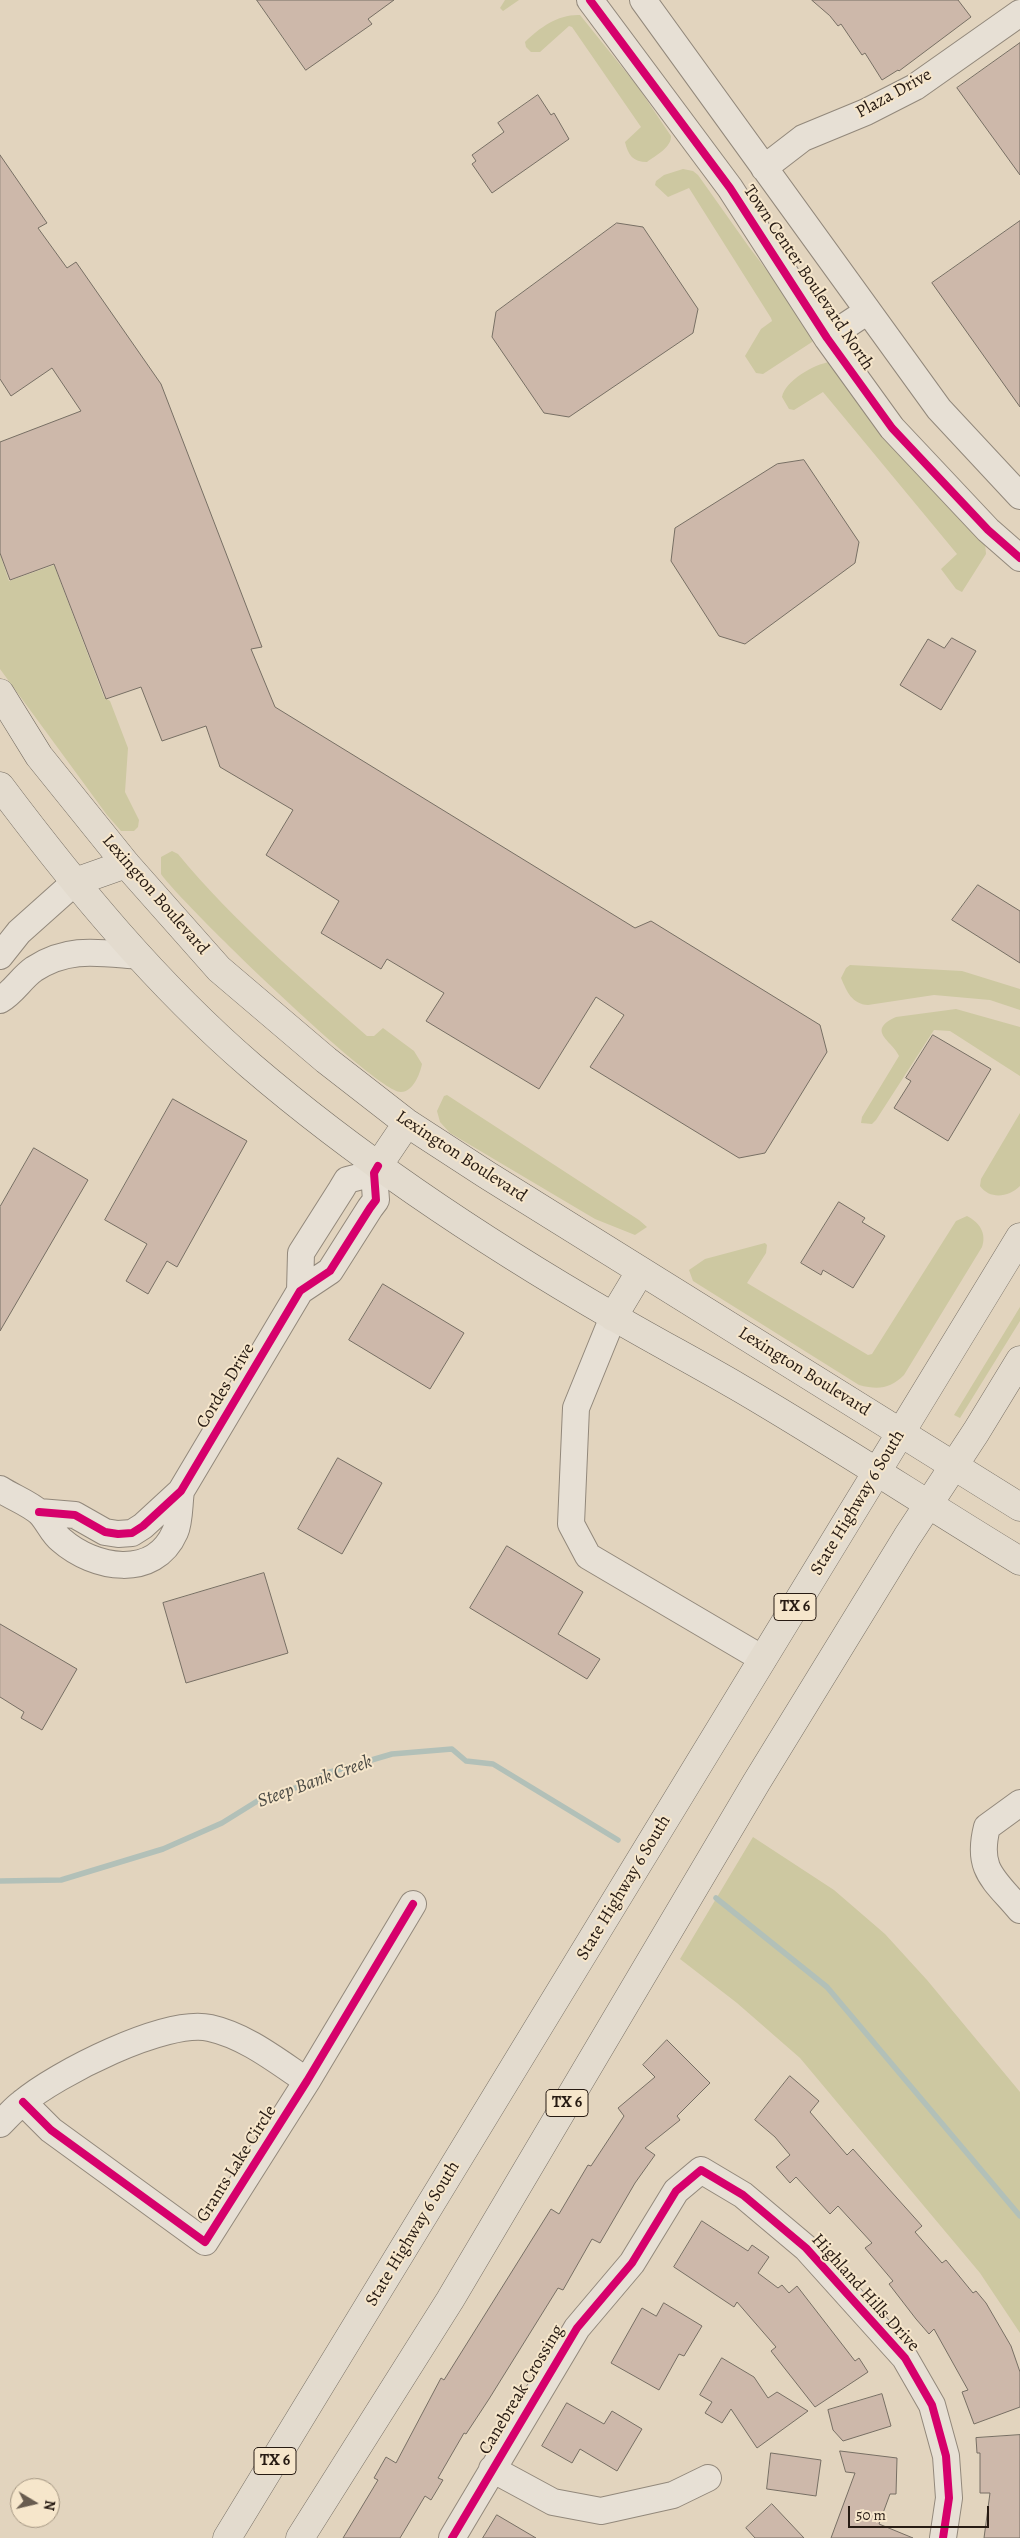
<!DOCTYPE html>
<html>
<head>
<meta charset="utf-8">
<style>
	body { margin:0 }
	#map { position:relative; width:1020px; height:2538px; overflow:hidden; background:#e2d4be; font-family:Alegreya,serif }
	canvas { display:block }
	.north { position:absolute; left:10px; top:2478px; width:50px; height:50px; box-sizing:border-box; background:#f6e6cb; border:1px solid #a39581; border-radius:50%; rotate:99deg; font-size:14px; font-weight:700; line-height:20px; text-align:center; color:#271b13 }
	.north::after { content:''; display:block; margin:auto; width:18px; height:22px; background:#685c4f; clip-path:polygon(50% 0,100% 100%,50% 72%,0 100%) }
	.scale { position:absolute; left:848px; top:2506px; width:141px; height:22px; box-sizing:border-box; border:2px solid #271b13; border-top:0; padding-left:6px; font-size:15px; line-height:18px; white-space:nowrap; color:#271b13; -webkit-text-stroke:4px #f6e6cb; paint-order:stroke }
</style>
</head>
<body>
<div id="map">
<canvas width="1020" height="2538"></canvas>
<div class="north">N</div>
<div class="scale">50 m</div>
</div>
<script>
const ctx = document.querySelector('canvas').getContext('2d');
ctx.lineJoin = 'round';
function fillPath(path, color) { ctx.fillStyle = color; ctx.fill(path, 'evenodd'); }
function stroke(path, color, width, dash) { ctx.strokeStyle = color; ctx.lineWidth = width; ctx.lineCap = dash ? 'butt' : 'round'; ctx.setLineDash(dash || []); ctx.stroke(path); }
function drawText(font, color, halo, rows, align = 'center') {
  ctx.font = font + ' Alegreya,serif'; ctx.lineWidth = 4; ctx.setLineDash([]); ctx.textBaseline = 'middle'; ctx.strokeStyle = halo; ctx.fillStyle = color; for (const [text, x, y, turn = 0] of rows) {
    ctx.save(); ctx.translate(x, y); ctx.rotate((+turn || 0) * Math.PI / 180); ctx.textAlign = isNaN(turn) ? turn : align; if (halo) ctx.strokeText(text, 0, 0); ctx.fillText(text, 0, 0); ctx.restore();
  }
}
fillPath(new Path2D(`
	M 505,0 L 519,0 L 503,11 L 500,8 Z
	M 580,15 L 638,87 L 671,136 C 672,147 655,156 647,162 C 633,162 628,155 625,142 L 641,127 L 572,27 L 569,26 L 540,52 L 531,52 L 526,47 L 525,42 C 540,27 559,14 580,15 Z
	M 683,169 L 693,171 L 698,175 L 749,247 L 816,335 L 812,342 L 763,374 L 756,373 L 745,356 L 761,329 L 772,321 L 771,318 L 689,188 L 668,197 L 655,185 L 656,181 L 664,175 Z
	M 830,362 L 985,543 L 986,554 L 962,592 L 956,589 L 941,569 L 957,554 L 823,392 L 794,410 L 789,409 L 782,397 C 785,381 814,364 830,362 Z
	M 0,554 L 9,581 L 54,565 L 104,697 L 110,701 L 128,748 L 125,792 L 139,820 L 138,827 L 134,831 L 121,831 L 107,815 L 0,669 Z
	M 172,851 L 178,854 C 233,921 302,979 367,1036 L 374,1036 L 383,1028 L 414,1051 L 422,1064 C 420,1074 413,1092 401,1092 C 377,1093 181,903 161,874 L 161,857 Z
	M 850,965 L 962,971 L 1020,989 L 1020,1010 L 990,1000 L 934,995 L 868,1005 C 852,1004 847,992 841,978 L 846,968 Z
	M 956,1009 L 1020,1027 L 1020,1076 L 950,1031 L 934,1030 L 876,1120 L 872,1124 L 861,1123 L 862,1117 L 899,1056 C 893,1041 865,1031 896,1017 Z
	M 447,1095 L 639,1220 L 647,1227 L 635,1235 L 595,1219 L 450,1133 L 440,1122 L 437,1111 L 444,1096 Z
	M 1020,1113 L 1020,1186 C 1009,1197 990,1200 980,1186 L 981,1179 Z
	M 967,1216 C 979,1222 987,1233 982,1247 L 904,1375 C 890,1389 878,1390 859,1385 L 693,1281 L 689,1270 L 705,1259 L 765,1243 L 767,1245 L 766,1253 L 747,1283 L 868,1355 L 872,1354 L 956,1221 Z
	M 1020,1307 L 1020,1321 L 960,1418 L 954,1415 Z
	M 753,1837 L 834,1890 L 885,1934 L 927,1980 L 1020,2092 L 1020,2333 L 980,2273 L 800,2058 L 737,2003 L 680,1959 Z`), '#cdc8a1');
stroke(new Path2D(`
	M 0,1881 L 61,1880 L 163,1849 L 222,1823 L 259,1800 L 298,1787 L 327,1773 L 392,1754 L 452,1749 L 466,1761 L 493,1764 L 618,1840
	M 716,1898 L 827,1987 L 1020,2216`), '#b2c0b8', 5.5);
const building = new Path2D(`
	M 257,0 L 394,0 L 368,19 L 372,24 L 306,70 Z
	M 812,0 L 958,0 L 971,17 L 899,71 L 898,70 L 882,80 L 865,53 L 862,55 L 841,24 L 838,26 L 830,16 Z
	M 1020,43 L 1020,175 L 957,88 Z
	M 538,95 L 551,115 L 554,113 L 569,139 L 492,193 L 472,164 L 476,161 L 472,155 L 504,132 L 498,123 Z
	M 0,155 L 47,223 L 38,228 L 67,268 L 76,262 L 161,384 L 262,647 L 251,649 L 275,707 L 635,928 L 651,921 L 820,1025 L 827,1052 L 765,1153 L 739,1158 L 590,1067 L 624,1015 L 596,997 L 539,1089 L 426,1021 L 444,993 L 387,959 L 381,969 L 321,933 L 339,901 L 266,855 L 293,810 L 220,767 L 206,726 L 162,741 L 141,687 L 106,699 L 54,564 L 10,580 L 0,553 L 0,442 L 81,411 L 52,368 L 11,396 L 0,379 Z
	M 1020,221 L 1020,407 L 932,283 Z
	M 617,223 L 643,227 L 698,309 L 693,333 L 569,417 L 544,413 L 492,337 L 496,312 Z
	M 804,460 L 859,542 L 855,563 L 745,644 L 719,636 L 671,561 L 675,528 L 777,464 Z
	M 952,638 L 976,651 L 941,710 L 900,685 L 928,639 L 944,648 Z
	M 978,885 L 1020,911 L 1020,963 L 952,920 Z
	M 933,1035 L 991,1069 L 948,1141 L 894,1108 L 911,1081 L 906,1078 Z
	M 173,1099 L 247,1141 L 177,1267 L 167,1261 L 148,1294 L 126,1281 L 147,1244 L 105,1220 Z
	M 34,1148 L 88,1180 L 0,1331 L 0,1207 Z
	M 839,1202 L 865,1218 L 862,1222 L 885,1236 L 853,1288 L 823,1270 L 821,1275 L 801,1263 Z
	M 383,1284 L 464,1333 L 430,1389 L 349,1340 Z
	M 338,1458 L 382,1483 L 342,1554 L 298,1529 Z
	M 507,1546 L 583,1592 L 558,1634 L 600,1659 L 587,1679 L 470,1608 Z
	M 264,1573 L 288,1653 L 186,1683 L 163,1603 Z
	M 0,1624 L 77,1669 L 42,1730 L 21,1718 L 24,1712 L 0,1697 Z
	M 667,2040 L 710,2083 L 677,2116 L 680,2120 L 645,2148 L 655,2155 L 635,2183 L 600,2243 L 592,2239 L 563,2290 L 558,2288 L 489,2399 L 466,2434 L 464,2433 L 438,2478 L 443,2480 L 431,2500 L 425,2496 L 400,2538 L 343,2538 L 378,2480 L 374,2478 L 386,2457 L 396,2463 L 441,2378 L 444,2380 L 551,2209 L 559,2214 L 588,2165 L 591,2166 L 624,2116 L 618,2108 L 655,2077 L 643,2065 Z
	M 790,2076 L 819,2101 L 810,2112 L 847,2155 L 853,2149 L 922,2226 L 915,2232 L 942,2263 L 946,2260 L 973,2293 L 976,2291 L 986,2303 L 1011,2346 L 1020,2372 L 1020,2407 L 974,2424 L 962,2392 L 968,2390 L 934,2329 L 929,2334 L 916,2319 L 889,2284 L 893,2281 L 865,2248 L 872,2243 L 838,2206 L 830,2214 L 796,2177 L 790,2183 L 776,2167 L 790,2155 L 775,2137 L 755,2120 Z
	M 702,2221 L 748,2251 L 752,2245 L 769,2257 L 758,2273 L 778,2288 L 782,2285 L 789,2293 L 797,2286 L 855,2361 L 859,2358 L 868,2372 L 815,2407 L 771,2351 L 776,2347 L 737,2302 L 734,2307 L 674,2267 Z
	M 664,2303 L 702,2326 L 684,2356 L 679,2354 L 659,2390 L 611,2363 L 642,2308 L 656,2316 Z
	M 722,2358 L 754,2377 L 768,2398 L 777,2392 L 808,2411 L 757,2448 L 731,2409 L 722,2423 L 705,2413 L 712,2402 L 700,2395 Z
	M 882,2394 L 891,2426 L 843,2441 L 833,2430 L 828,2410 Z
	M 567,2403 L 604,2424 L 612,2411 L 642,2429 L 617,2471 L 580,2449 L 572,2463 L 542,2446 Z
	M 1020,2435 L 1020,2538 L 984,2538 L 990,2493 L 980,2493 L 980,2453 L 977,2453 L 976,2438 Z
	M 840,2451 L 897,2458 L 896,2494 L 890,2494 L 879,2524 L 913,2538 L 831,2538 L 855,2473 L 846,2472 Z
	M 771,2453 L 821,2460 L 816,2496 L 767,2489 Z
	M 772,2504 L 804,2538 L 755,2538 L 746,2528 Z
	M 497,2515 L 536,2538 L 483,2538 Z`);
fillPath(building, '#cdb8aa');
stroke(building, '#776f64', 1);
const minor = new Path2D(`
	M 590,0 L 730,188 L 827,338 L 892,428 L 988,530 L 1020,558
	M 643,0 L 939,409 L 1020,496
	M 764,168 L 803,138 L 866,112 L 915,87 L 1020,13
	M 827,338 L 868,311
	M 0,956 L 19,932 L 75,882
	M 0,1000 C 14,992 21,978 34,969 C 69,946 100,953 139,956
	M 300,1291 L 301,1253 L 341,1190 L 347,1180 L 374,1173
	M 613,1317 L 576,1408 L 571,1524 L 588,1556 L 763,1659
	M 0,1489 C 12,1497 29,1503 40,1513 C 48,1521 52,1533 61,1540 C 94,1569 154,1580 175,1532 C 180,1521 179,1503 181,1491
	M 39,1512 L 75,1515 L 105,1532 L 118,1534 L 132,1533 L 143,1526 L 181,1491 L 300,1291 L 330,1271 L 370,1208 L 376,1200 L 374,1173 L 378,1166
	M 1020,1803 L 987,1827 C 976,1870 994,1879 1020,1910
	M 23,2102 L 51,2130 L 205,2242 L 307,2081 L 413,1904
	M 0,2124 C 7,2117 14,2109 22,2103 C 56,2074 166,2018 210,2028 C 246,2036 277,2061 307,2081
	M 492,2469 L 553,2502 L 601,2511 L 673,2495 L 708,2478
	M 452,2538 L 577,2328 L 632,2263 L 676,2191 L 701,2170 L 743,2195 L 806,2248 L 905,2358 L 932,2405 L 946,2456 L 949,2498 L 943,2538`);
const major = new Path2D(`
	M 0,693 L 39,756 L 126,864 L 219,969 L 326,1060 L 407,1123 L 487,1175 L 1020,1507
	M 0,786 C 75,886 156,984 251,1066 C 363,1162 486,1243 614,1317 C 655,1341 697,1363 738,1387 C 834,1443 926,1504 1020,1561
	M 75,882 L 126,864
	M 378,1166 L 407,1123
	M 613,1317 L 640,1272
	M 227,2538 L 1020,1237
	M 300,2538 L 450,2300 L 756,1783 L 907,1537 L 976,1432 L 1020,1360`);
stroke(minor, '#92887b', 28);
stroke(major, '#776f64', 29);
stroke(minor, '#e7e0d5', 26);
stroke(major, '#e3dbce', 28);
stroke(new Path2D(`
	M 590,0 L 730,188 L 827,338 L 892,428 L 988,530 L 1020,558
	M 39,1512 L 75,1515 L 105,1532 L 118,1534 L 132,1533 L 143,1526 L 181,1491 L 300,1291 L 330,1271 L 370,1208 L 376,1200 L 374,1173 L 378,1166
	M 23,2102 L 51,2130 L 205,2242 L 307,2081 L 413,1904
	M 452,2538 L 577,2328 L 632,2263 L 676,2191 L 701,2170 L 743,2195 L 806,2248 L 905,2358 L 932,2405 L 946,2456 L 949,2498 L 943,2538`), '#d6006c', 8);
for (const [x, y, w] of [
	[795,1607,42],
	[567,2103,42],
	[275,2461,42]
]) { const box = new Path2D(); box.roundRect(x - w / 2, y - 13.5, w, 27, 4); ctx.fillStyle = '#f6e6cb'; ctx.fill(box); stroke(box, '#271b13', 1); }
drawText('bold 16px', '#271b13', null, [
	["TX 6",795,1607],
	["TX 6",567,2103],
	["TX 6",275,2461]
]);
drawText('18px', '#271b13', '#f6e6cb', [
	["Plaza Drive",894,94,-29],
	["Town Center Boulevard North",808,278,56],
	["Lexington Boulevard",155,895,49],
	["Lexington Boulevard",461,1157,33],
	["Lexington Boulevard",804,1372,32],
	["Cordes Drive",226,1386,-59],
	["State Highway 6 South",858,1503,-59],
	["State Highway 6 South",624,1888,-59],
	["Grants Lake Circle",237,2164,-58],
	["State Highway 6 South",413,2234,-59],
	["Highland Hills Drive",865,2293,48],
	["Canebreak Crossing",522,2390,-59]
]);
drawText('italic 19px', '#4b4a44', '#f6e6cb', [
	["Steep Bank Creek",315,1782,-20]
]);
</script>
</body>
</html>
